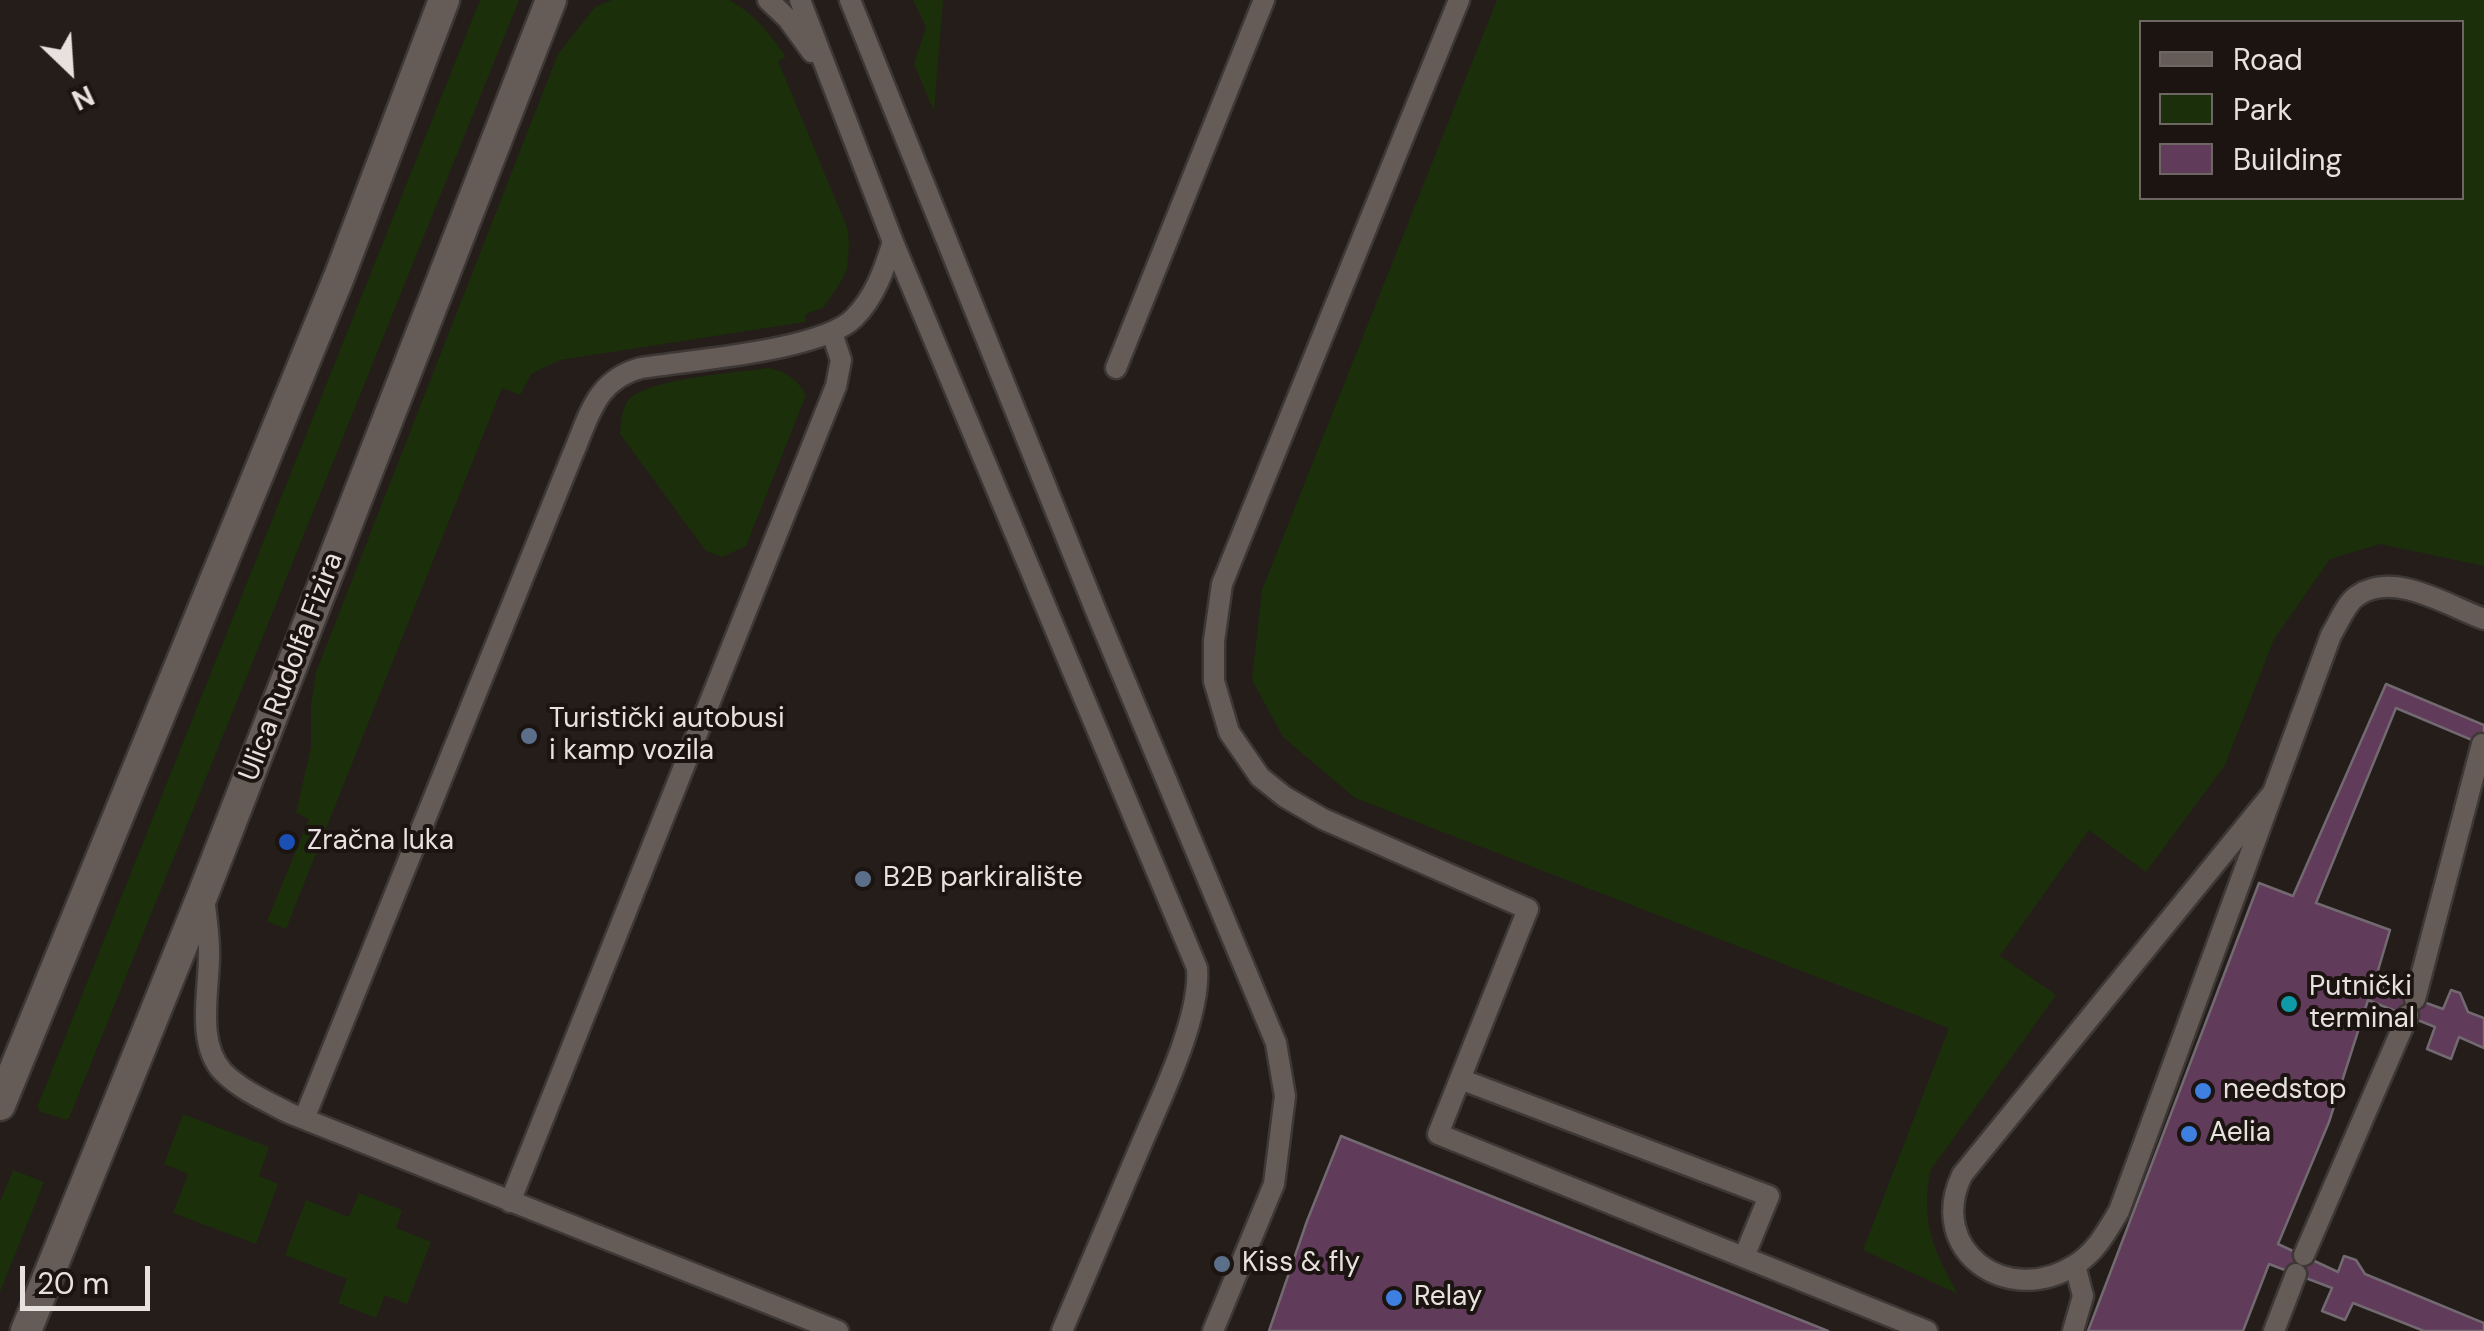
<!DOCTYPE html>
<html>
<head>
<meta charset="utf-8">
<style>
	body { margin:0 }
	#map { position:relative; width:2484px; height:1331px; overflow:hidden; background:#241d1a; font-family:"DM Sans",sans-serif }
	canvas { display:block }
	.legend { position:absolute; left:2139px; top:20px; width:325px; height:180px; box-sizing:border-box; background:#1b1411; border:2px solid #6d6663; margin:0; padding:12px 18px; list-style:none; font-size:30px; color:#e7e1df }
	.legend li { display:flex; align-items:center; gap:20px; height:50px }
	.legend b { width:50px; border:2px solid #6d6663 }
	.north { position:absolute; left:20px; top:20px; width:100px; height:100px; -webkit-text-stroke:8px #1b1411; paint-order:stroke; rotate:155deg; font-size:28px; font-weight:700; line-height:40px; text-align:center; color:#e7e1df }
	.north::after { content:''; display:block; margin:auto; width:35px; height:45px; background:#e7e1df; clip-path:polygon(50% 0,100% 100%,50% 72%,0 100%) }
	.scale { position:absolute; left:20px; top:1266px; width:130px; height:45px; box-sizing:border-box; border:5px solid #e7e1df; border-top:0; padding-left:12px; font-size:30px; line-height:35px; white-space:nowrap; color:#e7e1df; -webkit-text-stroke:8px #1b1411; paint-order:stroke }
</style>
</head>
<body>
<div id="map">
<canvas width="2484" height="1331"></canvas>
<ul class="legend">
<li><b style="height:12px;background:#655c58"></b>Road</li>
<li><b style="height:28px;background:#1c2f0b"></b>Park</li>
<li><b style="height:28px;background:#613b5a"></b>Building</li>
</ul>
<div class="north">N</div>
<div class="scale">20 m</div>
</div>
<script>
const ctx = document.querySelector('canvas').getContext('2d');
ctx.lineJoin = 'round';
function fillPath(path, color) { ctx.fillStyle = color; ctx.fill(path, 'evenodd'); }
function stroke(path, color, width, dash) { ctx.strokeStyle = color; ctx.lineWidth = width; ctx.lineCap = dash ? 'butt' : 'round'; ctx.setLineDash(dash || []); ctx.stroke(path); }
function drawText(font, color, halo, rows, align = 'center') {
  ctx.font = font + ' "DM Sans",sans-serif'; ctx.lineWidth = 8; ctx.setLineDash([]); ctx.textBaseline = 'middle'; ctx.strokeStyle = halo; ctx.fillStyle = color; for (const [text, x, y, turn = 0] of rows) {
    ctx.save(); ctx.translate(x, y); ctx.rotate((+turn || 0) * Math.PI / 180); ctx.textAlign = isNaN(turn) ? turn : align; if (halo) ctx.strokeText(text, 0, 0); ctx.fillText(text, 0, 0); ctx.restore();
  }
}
fillPath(new Path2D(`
	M 480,0 L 519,0 L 69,1118 L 66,1120 L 39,1111 L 38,1105 Z
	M 612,0 L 729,0 C 755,14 769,33 786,57 L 778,61 L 848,230 L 849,246 L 847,269 L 839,285 L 823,308 L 805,314 L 805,322 L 560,360 L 531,374 L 520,395 L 502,388 L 286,929 L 267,921 L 309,819 L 296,813 L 311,747 L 311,704 L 316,672 L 558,54 L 595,7 Z
	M 913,0 L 943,0 L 934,111 L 914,64 L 926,27 Z
	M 1497,0 L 2484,0 L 2484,566 L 2380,544 L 2330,559 L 2274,639 L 2225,765 L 2146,872 L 2089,830 L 2000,956 L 2056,995 L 1930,1171 C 1921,1223 1933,1250 1958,1294 L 1863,1250 L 1949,1028 L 1355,798 L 1283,737 L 1252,680 L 1262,590 ZM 2142,22 L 2462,22 L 2462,198 L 2142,198 Z
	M 768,368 C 787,372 796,378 806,395 L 746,546 L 722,557 L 706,551 L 620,434 C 620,425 622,410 627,402 C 644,378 737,373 768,368 Z
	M 183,1114 L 269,1147 L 259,1176 L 278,1184 L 256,1244 L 173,1213 L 188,1174 L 164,1164 Z
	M 13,1170 L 44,1182 L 0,1292 L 0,1202 Z
	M 359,1193 L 402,1210 L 396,1228 L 431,1242 L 407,1304 L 385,1295 L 376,1318 L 338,1303 L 347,1279 L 285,1255 L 306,1200 L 349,1217 Z`), '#1c2f0b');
const building = new Path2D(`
	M 2386,684 L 2484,725 L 2484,745 L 2396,708 L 2316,903 L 2390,930 L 2374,984 L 2443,1009 L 2451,990 L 2460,993 L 2468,1012 L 2484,1018 L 2484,1048 L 2459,1037 L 2451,1059 L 2427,1049 L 2435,1027 L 2368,1000 L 2329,1122 L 2278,1244 L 2338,1272 L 2344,1256 L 2356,1260 L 2365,1274 L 2484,1323 L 2484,1331 L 2424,1331 L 2353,1303 L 2345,1320 L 2322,1311 L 2332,1288 L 2269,1264 L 2243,1331 L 2088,1331 L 2259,883 L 2293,896 Z
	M 1341,1136 L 1828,1331 L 1269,1331 L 1307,1221 Z`);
fillPath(building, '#613b5a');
stroke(building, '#726a70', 2.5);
const lane = new Path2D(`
	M 768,0 L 788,19 L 812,52
	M 800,0 L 893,242 L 1197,968 C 1201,1017 1161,1098 1141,1145 C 1115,1207 1088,1269 1062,1331
	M 850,0 L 1098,616 L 1276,1043 L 1285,1096 L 1274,1184 L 1213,1331
	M 1459,0 L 1222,584 L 1214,641 L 1214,681 L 1229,732 L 1260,777 L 1285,797 L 1323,819 L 1528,909 L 1438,1134 L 1927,1331
	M 1116,368 L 1264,0
	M 2271,795 L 1962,1175 C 1926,1251 2008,1308 2075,1265 C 2096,1252 2107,1231 2119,1211 L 2331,635 C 2338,624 2346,603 2357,596 C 2394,570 2448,606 2484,619
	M 204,897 C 206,915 209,933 209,951 C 210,988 195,1042 223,1072 C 241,1090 266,1101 289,1113 L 838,1331
	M 2415,999 L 2482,744
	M 1460,1079 L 1769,1196 L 1744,1257
	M 304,1119 L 572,456 C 589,417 595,380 641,368 C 690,360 821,351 854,318 C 875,297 884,270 893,242
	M 510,1202 L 836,386 L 841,360 L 832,333
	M 2304,1255 L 2408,1015
	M 2073,1331 L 2083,1296 L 2075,1265
	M 2274,1331 L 2296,1274`);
const street = new Path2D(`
	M 0,1105 L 339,277 L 444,0
	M 26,1331 L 203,894 L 551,0`);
stroke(lane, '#3d3735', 25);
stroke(street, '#3d3735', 35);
stroke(lane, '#655c58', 20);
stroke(street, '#655c58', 30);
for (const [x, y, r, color] of [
	[529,736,10,"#5c6f8a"],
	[287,842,10,"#1a4fb4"],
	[863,879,10,"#5c6f8a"],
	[2289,1004,10,"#0f9aa8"],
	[2203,1091,10,"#3f7fe0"],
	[2189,1134,10,"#3f7fe0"],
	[1222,1264,10,"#5c6f8a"],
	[1394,1298,10,"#3f7fe0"]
]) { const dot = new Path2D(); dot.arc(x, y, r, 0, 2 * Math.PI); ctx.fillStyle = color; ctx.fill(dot); stroke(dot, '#1b1411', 4); }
drawText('28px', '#e7e1df', '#1b1411', [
	["Ulica Rudolfa Fizira",292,667,-69]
]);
drawText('28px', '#e7e1df', '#1b1411', [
	["Turistički autobusi",549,720],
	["i kamp vozila",549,752],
	["Zračna luka",307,842],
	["B2B parkiralište",883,879],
	["Putnički",2309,988],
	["terminal",2309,1020],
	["needstop",2223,1091],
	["Aelia",2209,1134],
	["Kiss & fly",1242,1264],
	["Relay",1414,1298]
], 'left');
</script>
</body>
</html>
